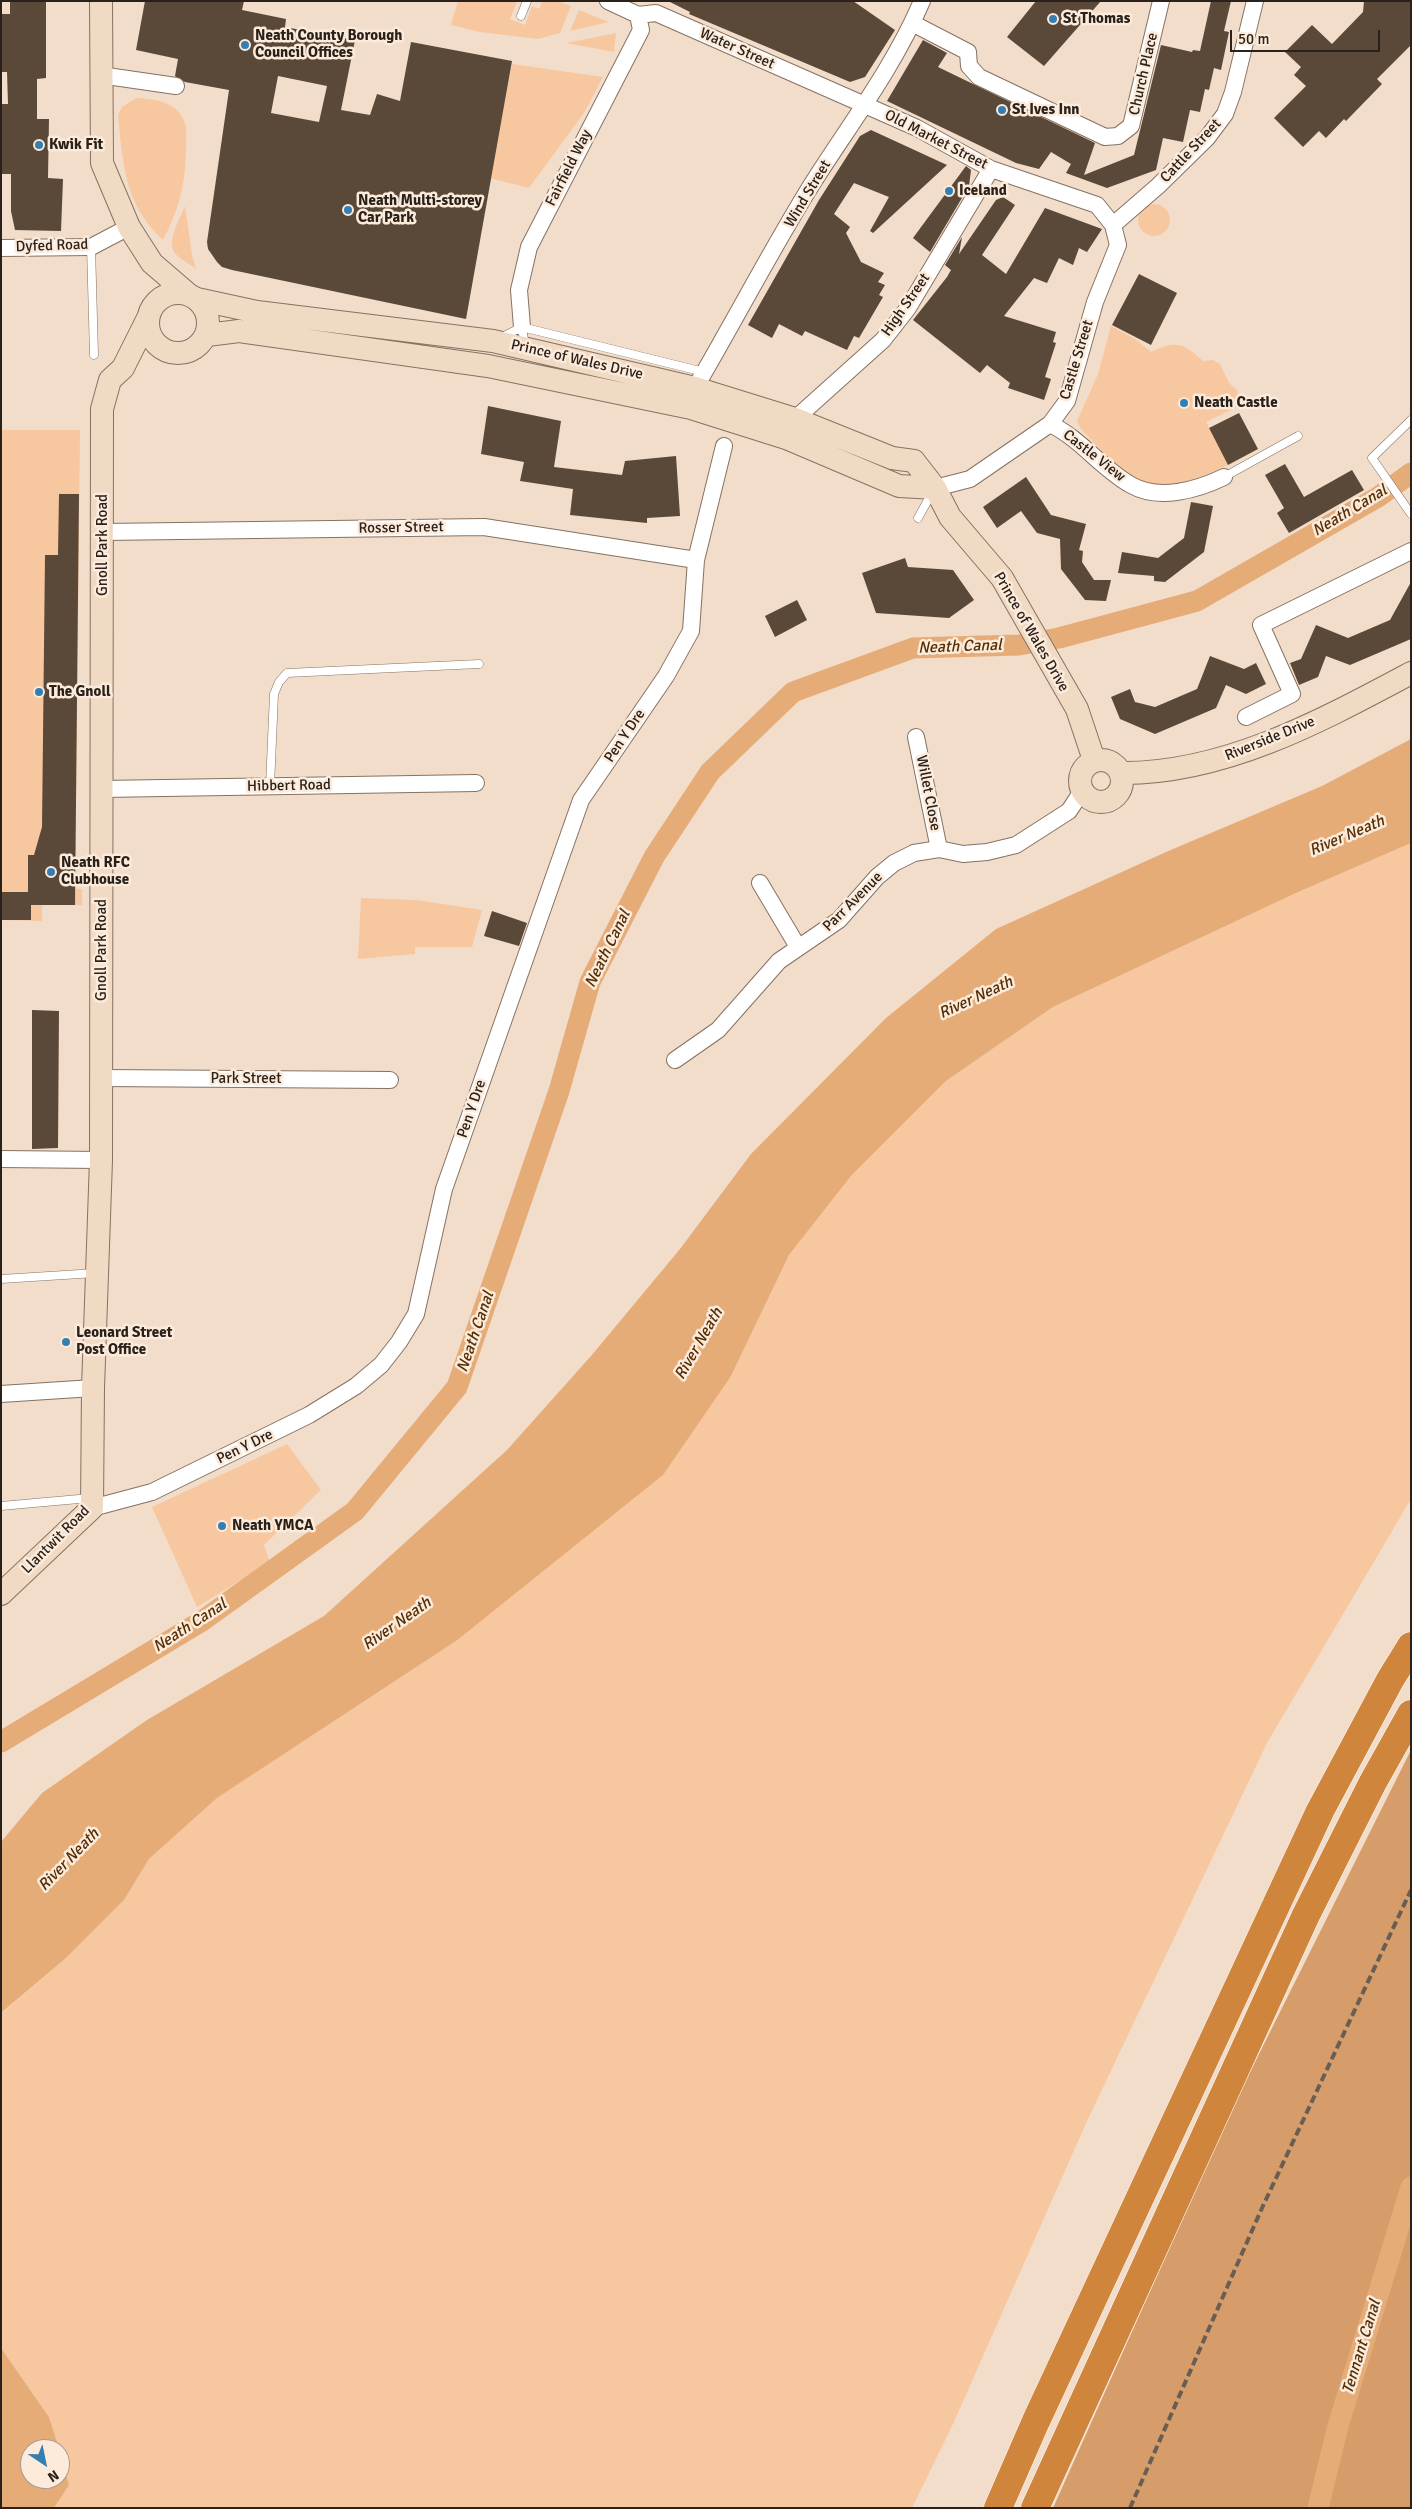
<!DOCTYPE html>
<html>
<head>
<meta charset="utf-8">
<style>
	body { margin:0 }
	#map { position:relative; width:1412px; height:2509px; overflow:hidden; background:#f2dcca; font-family:Signika,sans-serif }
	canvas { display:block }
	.frame { position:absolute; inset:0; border:2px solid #29211a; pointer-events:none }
	.north { position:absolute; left:20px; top:2439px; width:50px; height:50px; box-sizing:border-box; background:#fceadb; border:1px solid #a89a8e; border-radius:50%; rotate:146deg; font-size:14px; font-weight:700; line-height:20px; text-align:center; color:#29211a }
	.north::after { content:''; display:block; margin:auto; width:18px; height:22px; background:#347eb1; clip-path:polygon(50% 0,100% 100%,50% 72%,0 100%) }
	.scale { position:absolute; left:1230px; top:30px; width:150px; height:22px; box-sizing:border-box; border:2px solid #29211a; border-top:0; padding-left:6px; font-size:15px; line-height:18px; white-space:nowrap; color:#29211a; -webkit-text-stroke:4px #fceadb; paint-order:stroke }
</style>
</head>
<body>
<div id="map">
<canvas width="1412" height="2509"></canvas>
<div class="frame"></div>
<div class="north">N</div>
<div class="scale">50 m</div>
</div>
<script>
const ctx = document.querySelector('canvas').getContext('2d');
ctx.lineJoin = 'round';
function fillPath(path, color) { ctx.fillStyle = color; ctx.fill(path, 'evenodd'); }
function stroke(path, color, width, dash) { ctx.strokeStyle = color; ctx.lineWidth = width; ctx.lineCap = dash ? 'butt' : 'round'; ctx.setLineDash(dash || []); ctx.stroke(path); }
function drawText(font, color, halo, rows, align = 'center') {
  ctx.font = font + ' Signika,sans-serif'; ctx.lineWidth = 5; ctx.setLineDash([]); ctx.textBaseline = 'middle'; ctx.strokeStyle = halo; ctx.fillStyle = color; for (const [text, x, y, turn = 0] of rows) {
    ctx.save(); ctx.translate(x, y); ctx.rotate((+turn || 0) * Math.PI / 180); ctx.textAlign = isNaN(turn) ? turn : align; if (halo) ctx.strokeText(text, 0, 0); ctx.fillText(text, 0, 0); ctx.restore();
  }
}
fillPath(new Path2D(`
	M 458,1 L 517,1 L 510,19 L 525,25 L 532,6 L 540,9 L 542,1 L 558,1 L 571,6 L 560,33 L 538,39 L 480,32 L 451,25 Z
	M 579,10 L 609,22 L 570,31 Z
	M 616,33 L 614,52 L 566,43 Z
	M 512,64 L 603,77 L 584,113 L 529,188 L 490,178 Z
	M 136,98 C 158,99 181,103 186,127 C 187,172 184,200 163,240 C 124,204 123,164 118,115 L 122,107 Z
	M1138 220a16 16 0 1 1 32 0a16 16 0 1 1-32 0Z
	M 185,206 L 192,255 L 196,269 C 190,264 178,258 174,252 C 167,239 181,217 185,206 Z
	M 1111,326 L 1135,339 L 1151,352 C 1176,340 1183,343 1203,361 L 1213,360 L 1220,364 L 1229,383 L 1237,390 L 1239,403 L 1237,407 L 1206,422 L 1228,465 C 1202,478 1161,495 1133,478 C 1113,466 1097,445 1080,428 L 1077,421 L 1098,374 Z
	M 1,430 L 80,430 L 75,889 L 82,889 L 82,905 L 42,905 L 42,921 L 1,920 Z
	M 1411,843 L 1411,1499 L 1267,1743 L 1087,2121 L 953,2424 L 912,2508 L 54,2508 L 69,2485 L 49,2417 L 1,2348 L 1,2014 L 66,1958 L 124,1900 L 149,1859 L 217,1798 L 456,1641 L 731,1376 L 789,1255 L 851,1176 L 946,1081 L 1053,1007 L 1296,893 Z
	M 361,898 L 416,900 L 482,910 L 472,947 L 415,947 L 415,954 L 358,959 Z
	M 287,1444 L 321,1490 L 264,1545 L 270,1562 L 197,1607 L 152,1507 Z`), '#f7c8a0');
fillPath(new Path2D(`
	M 1411,1750 L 1411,2508 L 1053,2508 L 1233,2106 Z`), '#d69d6a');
fillPath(new Path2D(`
	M 1411,739 L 1411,843 L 1296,893 L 1053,1007 L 946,1081 L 851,1176 L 789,1255 L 731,1376 L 663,1475 L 456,1641 L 217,1798 L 149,1859 L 124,1900 L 66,1958 L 1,2013 L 1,1842 L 42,1793 L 147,1720 L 324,1616 L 507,1450 L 591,1356 L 680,1249 L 751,1154 L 886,1018 L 996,929 L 1166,852 L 1322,786 Z
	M 1,2348 L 49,2417 L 59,2449 L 30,2449 L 30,2479 L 60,2479 L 60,2453 L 69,2485 L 54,2508 L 1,2508 Z`), '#e6ac78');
stroke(new Path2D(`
	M 1,1742 L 202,1621 L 355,1511 L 457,1387 L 559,1091 L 590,982 L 654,857 L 710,772 L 793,692 L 913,648 L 1019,645 L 1059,638 L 1197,601 L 1378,497 L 1411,473
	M 1318,2508 L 1338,2426 L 1411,2187`), '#e6ac78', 21);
fillPath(new Path2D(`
	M 10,1 L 46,1 L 46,78 L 37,79 L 37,119 L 49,119 L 48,178 L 63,179 L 61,231 L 15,230 L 11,211 L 11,174 L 1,174 L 1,104 L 8,104 L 7,72 L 1,72 L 1,14 L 10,14 Z
	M 145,1 L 244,1 L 242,10 L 286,19 L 285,27 L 355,40 L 341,110 L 370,115 L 377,94 L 400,101 L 411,42 L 512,61 L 466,319 L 232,270 L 222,267 L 217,262 L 208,249 L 207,242 L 229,90 L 185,82 L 175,76 L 178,59 L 136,50 ZM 278,76 L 327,86 L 319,122 L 271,113 Z
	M 668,1 L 853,1 L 895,30 L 865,77 L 850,82 L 689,14 L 690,12 Z
	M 1036,1 L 1101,1 L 1044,66 L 1007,37 Z
	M 1211,1 L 1231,1 L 1224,31 L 1229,32 L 1221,70 L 1214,68 L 1209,90 L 1205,89 L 1200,112 L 1190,110 L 1183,142 L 1163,138 L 1156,170 L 1107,188 L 1066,173 L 1071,164 L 1051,152 L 1039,169 L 1016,163 L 887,101 L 923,40 L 947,53 L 938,67 L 1095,143 L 1084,175 L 1134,155 L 1161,45 L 1192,52 L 1193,50 L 1200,51 Z
	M 1364,1 L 1411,1 L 1411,45 L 1377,79 L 1382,84 L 1346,121 L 1344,119 L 1326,138 L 1319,131 L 1303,147 L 1274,118 L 1306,86 L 1294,75 L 1301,67 L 1285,52 L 1312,25 L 1332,44 L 1363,12 Z
	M 871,130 L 947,165 L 873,233 L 870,231 L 889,197 L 854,183 L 834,214 L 850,227 L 846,233 L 861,262 L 884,273 L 878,282 L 885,285 L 879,295 L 883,297 L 859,338 L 854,336 L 847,350 L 805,331 L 802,336 L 779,324 L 772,338 L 748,325 L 819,200 L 860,136 Z
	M 966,166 L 971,170 L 969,186 L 930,252 L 913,238 Z
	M 1003,197 L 1015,205 L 982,255 L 1006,274 L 1045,208 L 1102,229 L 1087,252 L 1079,248 L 1073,265 L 1059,258 L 1047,283 L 1034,278 L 1004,316 L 1056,332 L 1053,342 L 1056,343 L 1045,377 L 1051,379 L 1044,400 L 1008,388 L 1010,383 L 987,365 L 980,373 L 913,320 L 947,277 L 951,270 L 945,265 L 962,237 L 959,254 L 996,200 Z
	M 1139,274 L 1177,293 L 1151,345 L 1112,325 Z
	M 488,406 L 561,421 L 554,467 L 622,475 L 625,461 L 676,456 L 680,516 L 647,518 L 647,523 L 570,515 L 573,489 L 520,481 L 524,462 L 481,454 Z
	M 1239,413 L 1258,449 L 1228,465 L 1209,428 Z
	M 1285,464 L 1304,497 L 1352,470 L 1364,490 L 1289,533 L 1277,513 L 1284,508 L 1265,475 Z
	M 1026,477 L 1051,515 L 1086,524 L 1079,550 L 1083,551 L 1082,562 L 1094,580 L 1111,580 L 1106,601 L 1085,600 L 1061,569 L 1060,539 L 1037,533 L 1021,511 L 997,528 L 983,507 Z
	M 59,494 L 79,494 L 75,905 L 31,905 L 31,920 L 1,920 L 1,892 L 28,892 L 28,855 L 34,855 L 42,827 L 45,555 L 58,555 Z
	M 1191,502 L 1213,506 L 1204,552 L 1165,582 L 1154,581 L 1154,576 L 1118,573 L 1122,552 L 1158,558 L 1184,538 Z
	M 905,558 L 908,567 L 953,570 L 974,600 L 949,618 L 876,613 L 862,573 Z
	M 1411,582 L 1411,639 L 1350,665 L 1326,656 L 1318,677 L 1299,685 L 1290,663 L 1301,659 L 1316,625 L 1348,638 L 1390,620 Z
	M 797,600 L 807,620 L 775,637 L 765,616 Z
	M 1210,656 L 1244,669 L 1256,663 L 1266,684 L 1246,694 L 1226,685 L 1216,708 L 1155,734 L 1120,719 L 1111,697 L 1130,689 L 1135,702 L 1155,707 L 1197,689 Z
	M 492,911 L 527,923 L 519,946 L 484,936 Z
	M 32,1010 L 59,1011 L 58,1148 L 32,1149 Z`), '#5a4839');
const lane = new Path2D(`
	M 521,16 L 527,1
	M 91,247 L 94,355
	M 522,327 L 704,372
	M 502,337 L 522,327 L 525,346
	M 1411,420 L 1372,458 L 1411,514
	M 1224,477 L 1298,436
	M 918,518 L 933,491
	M 270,786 L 274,694 L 279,682 L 287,673 L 479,664
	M 1,1279 L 96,1273
	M 1,1506 L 90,1498`);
const street = new Path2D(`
	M 608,1 L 638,15 L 656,13 L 917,128 L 991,169 L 1097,205 L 1113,225 L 1118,245 L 1095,302 L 1067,401 L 1050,424 L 970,479 L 935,488
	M 912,23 L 968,52 L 969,66 L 979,77 L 1105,137 L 1118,136 L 1131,126 L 1161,1
	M 100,75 L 176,86
	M 1113,225 L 1158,186 L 1207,138 L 1225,114 L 1233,92 L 1255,1
	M 1,248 L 91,247 L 129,227
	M 522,327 L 519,290 L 529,247 L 641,30 L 638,15
	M 695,388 C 735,320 771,250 812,184 C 850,124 894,67 922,1
	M 795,419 L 883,340 L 908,308 L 991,169
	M 1050,424 C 1081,439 1101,468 1131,485 C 1159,501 1197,490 1224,477
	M 104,532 L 484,527 L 696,560
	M 1246,717 L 1292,694 L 1261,625 L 1411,551
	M 916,737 L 939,849
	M 102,789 L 476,783
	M 760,883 L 798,947
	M 675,1060 L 718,1030 L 779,961 L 839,920 L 877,877 L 894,863 L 914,853 L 939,849 L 963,854 L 987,852 L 1016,845 L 1069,811 L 1082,791
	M 101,1078 L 390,1080
	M 1,1159 L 101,1160
	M 1,1394 L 93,1388
	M 92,1508 L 152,1492 L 309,1415 L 356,1386 L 381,1365 L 399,1342 L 416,1314 L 444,1189 L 581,800 L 666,676 L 691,631 L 696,560 L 724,446`);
const secondary = new Path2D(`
	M 101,1 L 102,163 L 129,227 L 152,263 L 188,294
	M148 323a30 30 0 1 1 60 0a30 30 0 1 1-60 0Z
	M 197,299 L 257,312 L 493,341 L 695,388 L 795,419 L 892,458 L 914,461 L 935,488 L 950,517 L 1002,578 L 1077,709 L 1094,760
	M 207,335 L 239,331 L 488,366 L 691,408 L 786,438 L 899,486 L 935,488
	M1080 781a21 21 0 1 1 42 0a21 21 0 1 1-42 0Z
	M 1121,773 C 1224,774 1321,721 1411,673
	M 1,1594 L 92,1508 L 93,1388 L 101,1160 L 102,409 L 110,380 L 123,368 L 148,318`);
const highway = new Path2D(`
	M 998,2508 L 1036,2421 L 1320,1811 L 1390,1680 L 1411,1646
	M 1035,2508 L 1306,1915 L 1373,1782 L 1411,1714`);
stroke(lane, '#867262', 9);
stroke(street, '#867262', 18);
stroke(secondary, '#867262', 24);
stroke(highway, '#fff', 29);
stroke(lane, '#fff', 8);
stroke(street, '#fff', 16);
stroke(secondary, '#f1dac4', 22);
stroke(highway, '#cf853b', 28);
stroke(new Path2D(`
	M 1130,2508 L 1262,2208 L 1411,1890`), '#6a5d53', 4, [8, 4]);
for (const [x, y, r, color] of [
	[1053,19,5,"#347eb1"],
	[245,45,5,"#347eb1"],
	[1002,110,5,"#347eb1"],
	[39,145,5,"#347eb1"],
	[949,191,5,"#347eb1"],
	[348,210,5,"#347eb1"],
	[1184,403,5,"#347eb1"],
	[39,692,5,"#347eb1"],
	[51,872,5,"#347eb1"],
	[66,1342,5,"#347eb1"],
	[222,1526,5,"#347eb1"]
]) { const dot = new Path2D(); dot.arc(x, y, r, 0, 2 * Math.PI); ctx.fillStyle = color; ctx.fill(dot); stroke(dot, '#fceadb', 2); }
drawText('bold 15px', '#29211a', '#fceadb', [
	["St Thomas",1063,19],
	["Neath County Borough",255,36],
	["Council Offices",255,53],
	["St Ives Inn",1012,110],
	["Kwik Fit",49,145],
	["Iceland",959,191],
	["Neath Multi-storey",358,201],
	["Car Park",358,218],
	["Neath Castle",1194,403],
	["The Gnoll",49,692],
	["Neath RFC",61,863],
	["Clubhouse",61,880],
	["Leonard Street",76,1333],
	["Post Office",76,1350],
	["Neath YMCA",232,1526]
], 'left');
drawText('15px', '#29211a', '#fceadb', [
	["Water Street",737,49,24],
	["Church Place",1144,74,-77],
	["Old Market Street",936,140,27],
	["Cattle Street",1191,151,-47],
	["Fairfield Way",569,168,-63],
	["Wind Street",808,194,-59],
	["Dyfed Road",52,246,-2],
	["High Street",906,305,-55],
	["Prince of Wales Drive",577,360,13],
	["Castle Street",1077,360,-73],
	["Castle View",1094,456,38],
	["Rosser Street",401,528,-1],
	["Gnoll Park Road",103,545,-90],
	["Prince of Wales Drive",1031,632,60],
	["Pen Y Dre",625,736,-56],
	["Riverside Drive",1270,739,-22],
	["Hibbert Road",289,786,-1],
	["Willet Close",928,793,79],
	["Parr Avenue",853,902,-45],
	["Gnoll Park Road",102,950,-90],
	["Park Street",246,1079],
	["Pen Y Dre",472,1109,-71],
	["Pen Y Dre",245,1447,-26],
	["Llantwit Road",56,1540,-45]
]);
drawText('italic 16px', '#542e04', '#fceadb', [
	["Neath Canal",1350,511,-31],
	["Neath Canal",960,647,-2],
	["River Neath",1347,836,-23],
	["Neath Canal",608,949,-64],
	["River Neath",976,998,-25],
	["Neath Canal",476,1332,-71],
	["River Neath",699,1344,-60],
	["River Neath",397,1624,-35],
	["Neath Canal",190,1626,-33],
	["River Neath",69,1860,-46],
	["Tennant Canal",1362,2347,-73]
]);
</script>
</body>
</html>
